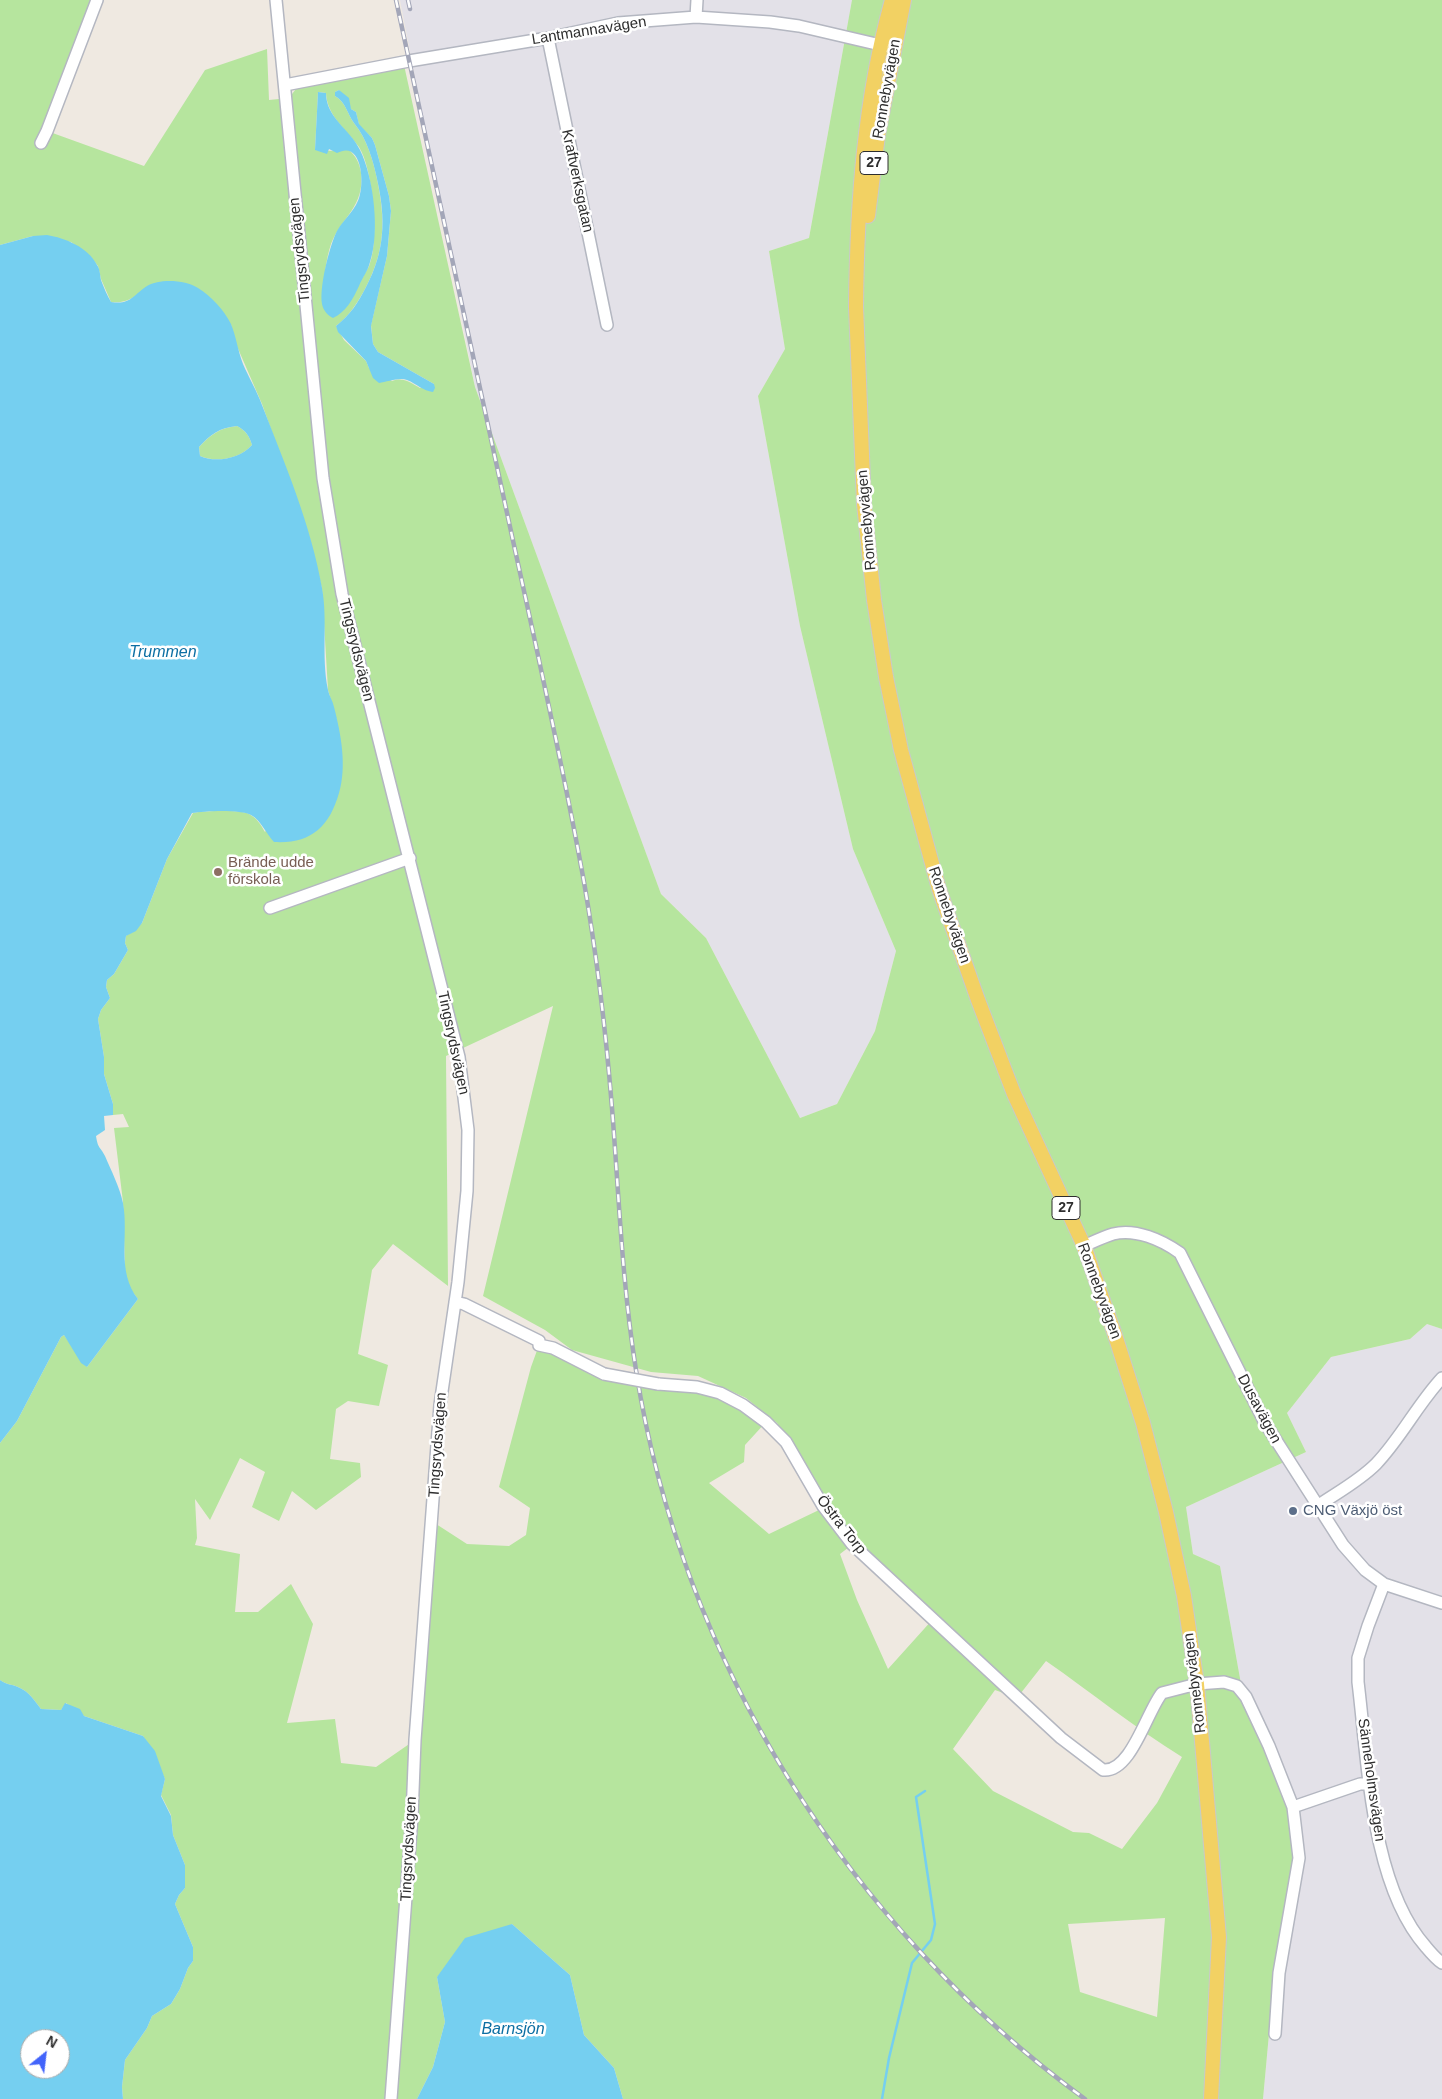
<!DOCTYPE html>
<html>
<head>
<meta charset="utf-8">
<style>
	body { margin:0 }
	#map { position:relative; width:1442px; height:2099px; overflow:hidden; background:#efe9e1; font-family:Helvetica,sans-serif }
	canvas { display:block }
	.north { position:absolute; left:20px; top:2029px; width:50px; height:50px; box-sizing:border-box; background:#fff; border:1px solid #ababab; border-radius:50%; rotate:29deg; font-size:14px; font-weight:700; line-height:20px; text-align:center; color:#2e2e2e }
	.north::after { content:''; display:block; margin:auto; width:18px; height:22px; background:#4264fb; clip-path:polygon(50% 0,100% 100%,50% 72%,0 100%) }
</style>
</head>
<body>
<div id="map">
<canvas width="1442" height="2099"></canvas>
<div class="north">N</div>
</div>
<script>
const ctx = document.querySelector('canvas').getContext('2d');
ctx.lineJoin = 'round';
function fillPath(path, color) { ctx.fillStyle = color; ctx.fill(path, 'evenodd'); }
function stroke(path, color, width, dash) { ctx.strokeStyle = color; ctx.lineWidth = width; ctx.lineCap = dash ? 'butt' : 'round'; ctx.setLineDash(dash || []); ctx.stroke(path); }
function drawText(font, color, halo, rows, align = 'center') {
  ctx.font = font + ' Helvetica,sans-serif'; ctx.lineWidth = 5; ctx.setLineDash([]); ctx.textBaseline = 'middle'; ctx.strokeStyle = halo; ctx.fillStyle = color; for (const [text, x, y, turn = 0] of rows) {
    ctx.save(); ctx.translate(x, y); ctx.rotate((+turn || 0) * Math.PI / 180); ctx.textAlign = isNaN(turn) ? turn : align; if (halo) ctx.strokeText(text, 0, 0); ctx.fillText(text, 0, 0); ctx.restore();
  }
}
fillPath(new Path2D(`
	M 400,0 L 852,0 L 809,238 L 769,251 L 785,349 L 758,396 L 800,626 L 853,849 L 896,951 L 875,1031 L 837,1104 L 800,1118 L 706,938 L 661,894 L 475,387 Z
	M 1427,1324 L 1442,1329 L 1442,2099 L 1263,2099 L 1273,1990 L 1241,1684 L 1220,1566 L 1193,1554 L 1186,1507 L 1306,1452 L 1287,1413 L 1331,1357 L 1410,1339 Z`), '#e3e1e8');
fillPath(new Path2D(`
	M 0,0 L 97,0 L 47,131 L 144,166 L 205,70 L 267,49 L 269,100 L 289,98 L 299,85 L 404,65 L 475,387 L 661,894 L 706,938 L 800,1118 L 837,1104 L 875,1031 L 896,951 L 853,849 L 800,626 L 758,396 L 785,349 L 769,251 L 809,238 L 852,0 L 1442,0 L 1442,1329 L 1427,1324 L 1410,1339 L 1331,1357 L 1287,1413 L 1306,1452 L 1186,1507 L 1193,1554 L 1220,1566 L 1241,1684 L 1288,1808 L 1293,1866 L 1273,1990 L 1263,2099 L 623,2099 L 614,2068 L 584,2035 L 570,1975 L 512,1924 L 437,1977 L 445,2022 L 433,2067 L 417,2099 L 123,2099 L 122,2087 L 125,2060 L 147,2028 L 152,2016 L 171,2004 L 180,1989 L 188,1968 L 193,1961 L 193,1947 L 175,1904 L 179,1895 L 185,1888 L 185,1865 L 173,1835 L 171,1815 L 161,1795 L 165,1779 L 143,1736 L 84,1716 L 66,1703 L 61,1710 L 41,1709 C 35,1701 29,1692 20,1688 C 13,1684 6,1685 0,1680 L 0,1443 L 17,1421 L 61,1337 L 64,1335 L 87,1367 L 138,1299 L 130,1289 L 125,1272 L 123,1202 L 114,1128 L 129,1127 L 123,1114 L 113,1115 L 113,1104 L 104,1074 L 104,1057 L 98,1019 L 101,1010 L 110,998 L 106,987 L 107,980 L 114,974 L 128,950 L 125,943 L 126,936 L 142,923 L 167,859 L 193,813 C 205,811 237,809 249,814 C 257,818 261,825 265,832 L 337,721 L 328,690 L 322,589 L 310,539 L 262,404 L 236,344 L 231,325 L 148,286 C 137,296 127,304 111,302 L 101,279 L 98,266 L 90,256 L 71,242 L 33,236 L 0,245 ZM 339,90 L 351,109 L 356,112 L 359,125 L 372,138 L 375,145 L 389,196 L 391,211 L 387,256 L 371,325 L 373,344 L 378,352 L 434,384 L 420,388 C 409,382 404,377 392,381 L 369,368 L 366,361 L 344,340 L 336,326 C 349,316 356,305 364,291 C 385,252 386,222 377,179 C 373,160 367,139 354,123 C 347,114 346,102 335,96 L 335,92 ZM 318,92 L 326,93 C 327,116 346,129 359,147 C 373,169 379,239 370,263 C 369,268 365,272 363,277 L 323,289 C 325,274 326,259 331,244 C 342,216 365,207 361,172 C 359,162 356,156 348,149 L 335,151 L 315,150 ZM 553,1006 L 483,1296 L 545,1330 L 572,1350 L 651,1372 L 698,1376 L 746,1398 L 777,1423 L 825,1498 L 819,1510 L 769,1534 L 709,1483 L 744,1462 L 745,1445 L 766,1422 L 697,1387 L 604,1374 L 539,1345 L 531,1367 L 499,1487 L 530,1508 L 526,1535 L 509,1546 L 467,1544 L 433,1522 L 415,1740 L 376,1767 L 341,1763 L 335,1719 L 287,1723 L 313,1624 L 291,1584 L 258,1612 L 235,1612 L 240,1554 L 195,1545 L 197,1538 L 195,1499 L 210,1520 L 240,1458 L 265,1472 L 252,1507 L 279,1521 L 292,1491 L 316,1510 L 361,1477 L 360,1463 L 330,1459 L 336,1409 L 348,1401 L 379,1406 L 388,1365 L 358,1354 L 372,1270 L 393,1244 L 448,1286 L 446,1056 ZM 853,1544 L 933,1619 L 888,1669 L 857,1600 L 840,1554 ZM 1046,1661 C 1092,1693 1135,1728 1182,1757 L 1157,1803 L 1122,1849 L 1089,1833 L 1073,1832 L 993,1791 L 953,1749 L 995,1690 L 1017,1698 ZM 1165,1918 L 1157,2017 L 1080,1992 L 1068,1924 Z
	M 237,426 C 246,431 249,435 252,445 C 240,459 216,463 200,456 L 199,447 C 211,434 220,428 237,426 Z`), '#b6e59e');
fillPath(new Path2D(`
	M 339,90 L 349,98 L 351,109 L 356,112 L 359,124 L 372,138 L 375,145 L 389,196 L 391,211 L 387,256 L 371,326 L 373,344 L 378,352 L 434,384 L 435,388 L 433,392 C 423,391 417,384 407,380 C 400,377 387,382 379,383 L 373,378 L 366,361 L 338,332 L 336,326 C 350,315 358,303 366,287 C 385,251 386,219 377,179 C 373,160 367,139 354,123 C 347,114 346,102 335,96 L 335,92 Z
	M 318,92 L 326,93 C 326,118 350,129 360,150 C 374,178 380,233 370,262 C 368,271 362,278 359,286 C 353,299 346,312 333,318 C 328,316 323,310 322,304 C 319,288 329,248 336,233 C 343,219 357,210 360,194 C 364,179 361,140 337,153 L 329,149 L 327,154 L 315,150 Z
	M 47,235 C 65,238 88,247 97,265 C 100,269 100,275 101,280 C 104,288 107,295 111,302 C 131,305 133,295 147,286 C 160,278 186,280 198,288 C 211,296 224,310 231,324 C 236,336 238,351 243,364 C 249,378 257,391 262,405 C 285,464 311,525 322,588 C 328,621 321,656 328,690 C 329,696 333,701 334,707 C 341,734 347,766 339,793 C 329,828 310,844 274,842 C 266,834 261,820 251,815 C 240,809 205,811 192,813 L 167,859 L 142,923 L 136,931 L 126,936 L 125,943 L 128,950 L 114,974 L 107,980 L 106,987 L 110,998 L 101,1010 L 98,1019 L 104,1057 L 104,1074 L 113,1104 L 113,1115 L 104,1116 L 105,1130 L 96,1136 C 98,1149 100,1146 105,1156 C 111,1170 120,1188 123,1203 C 129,1236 116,1271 138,1299 L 87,1367 L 81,1363 L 64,1335 L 61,1337 L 17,1421 L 0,1443 L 0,245 L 33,236 ZM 237,426 C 246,431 249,435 252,445 C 240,459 215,463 200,456 L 199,447 C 211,434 219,428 237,426 Z
	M 0,1680 C 6,1685 13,1684 20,1688 C 29,1692 35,1701 41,1709 L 61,1710 L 65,1703 L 80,1709 L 84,1716 L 143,1736 L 155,1751 L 165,1779 L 161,1796 L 171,1816 L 173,1835 L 185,1865 L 185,1888 L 179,1895 L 175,1904 L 193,1947 L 193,1961 L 188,1968 L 180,1989 L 171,2004 L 152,2016 L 147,2028 L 125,2060 L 122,2087 L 123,2099 L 0,2099 ZM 30,2039 L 60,2039 L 60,2069 L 30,2069 Z
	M 512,1924 L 570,1975 L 584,2035 L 614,2068 L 623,2099 L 417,2099 L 433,2067 L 445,2022 L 437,1977 L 465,1938 Z`), '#75cff0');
stroke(new Path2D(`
	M 882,2099 L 889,2058 L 912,1963 L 931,1940 L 935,1924 L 916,1797 L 925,1791`), '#75cff0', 2.5);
const minor = new Path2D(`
	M 276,0 L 323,478 L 342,594 L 459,1057 L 468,1130 L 467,1191 L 458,1282 L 440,1405 L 415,1740 L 412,1816 L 391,2099
	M 696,17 L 697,0
	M 548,38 L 607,325
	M 285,85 L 409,61 L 548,38 L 618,23 L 696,17 L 770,22 L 799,26 L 889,47
	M 41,143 L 47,131 L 97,0
	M 270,908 L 410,858
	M 1084,1246 C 1093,1242 1103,1237 1113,1234 C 1135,1228 1162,1240 1180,1253 L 1265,1423 L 1343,1545 L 1365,1570 L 1384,1584 L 1442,1603
	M 455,1302 L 464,1304 L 539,1341 L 539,1345 L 553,1348 L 604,1374
	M 658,1384 L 697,1387 L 720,1393 L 743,1405 L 766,1422 L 786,1442 L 823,1506 L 852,1544 L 1061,1738 L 1103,1770 C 1131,1773 1147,1711 1162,1693 L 1197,1684 L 1224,1682 L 1237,1686 L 1246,1697 L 1269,1746 L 1293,1807 L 1299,1858 L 1279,1973 L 1275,2034
	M 1319,1505 C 1338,1492 1359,1481 1376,1464 C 1401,1438 1417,1405 1442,1378
	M 1384,1584 L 1368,1626 L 1358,1658 L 1358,1682 C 1368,1763 1371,1885 1426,1947 C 1431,1953 1436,1959 1442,1963
	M 1293,1807 L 1360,1784 L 1371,1784`);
const major = new Path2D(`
	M 892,0 C 864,100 857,203 856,307 L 864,504 L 874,600 L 886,677 L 901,750 L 939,889 L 978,1000 L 1014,1094 L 1084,1246 L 1114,1332 L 1143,1423 L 1166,1512 L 1184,1596 L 1197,1684 L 1219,1937 L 1211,2099
	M 868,216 L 878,135 L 904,0`);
stroke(minor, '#b4b7c1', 14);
stroke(major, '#c9c9c9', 16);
stroke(minor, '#fff', 11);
stroke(major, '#f2d163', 14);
const rail = new Path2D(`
	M 396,0 C 435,179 473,357 512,536 C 537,651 563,766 584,882 C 597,957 606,1033 612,1108 C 619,1196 622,1283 636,1370 C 681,1660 848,1926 1085,2099
	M 408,0 L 410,9`);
stroke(rail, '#a3a6b8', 4.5);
stroke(rail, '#fff', 2.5, [8]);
const minorBridge = new Path2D(`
	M 604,1374 L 658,1384`);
stroke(minorBridge, '#b4b7c1', 14, []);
stroke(minorBridge, '#fff', 11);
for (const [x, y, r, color] of [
	[218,872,5,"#8d6e63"],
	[1293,1511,5,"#5c6f8a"]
]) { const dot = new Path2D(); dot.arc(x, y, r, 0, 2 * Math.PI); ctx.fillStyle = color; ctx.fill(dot); stroke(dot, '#fff', 2); }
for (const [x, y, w] of [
	[874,163,28],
	[1066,1208,28]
]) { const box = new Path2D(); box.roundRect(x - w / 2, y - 11.5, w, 23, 4); ctx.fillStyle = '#fff'; ctx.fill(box); stroke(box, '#2e2e2e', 1); }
drawText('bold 14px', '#2e2e2e', null, [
	["27",874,163],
	["27",1066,1208]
]);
drawText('15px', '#2e2e2e', '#fff', [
	["Lantmannavägen",589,31,-9],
	["Ronnebyvägen",887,89,-80],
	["Kraftverksgatan",577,181,78],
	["Tingsrydsvägen",300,250,-96],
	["Ronnebyvägen",867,520,-95],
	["Tingsrydsvägen",356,650,76],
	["Ronnebyvägen",949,915,71],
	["Tingsrydsvägen",453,1043,78],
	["Ronnebyvägen",1099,1291,70],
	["Dusavägen",1259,1409,62],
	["Tingsrydsvägen",438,1445,-86],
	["Östra Torp",841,1525,52],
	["Ronnebyvägen",1195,1683,-97],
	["Sänneholmsvägen",1371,1780,82],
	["Tingsrydsvägen",409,1849,-87]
]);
drawText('15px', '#785e54', '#fff', [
	["Brände udde",228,863],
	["förskola",228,880]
], 'left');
drawText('15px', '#4e5e75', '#fff', [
	["CNG Växjö öst",1303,1511]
], 'left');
drawText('italic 16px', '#0d6fa3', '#fff', [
	["Trummen",163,653],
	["Barnsjön",513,2030]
]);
</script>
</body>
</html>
